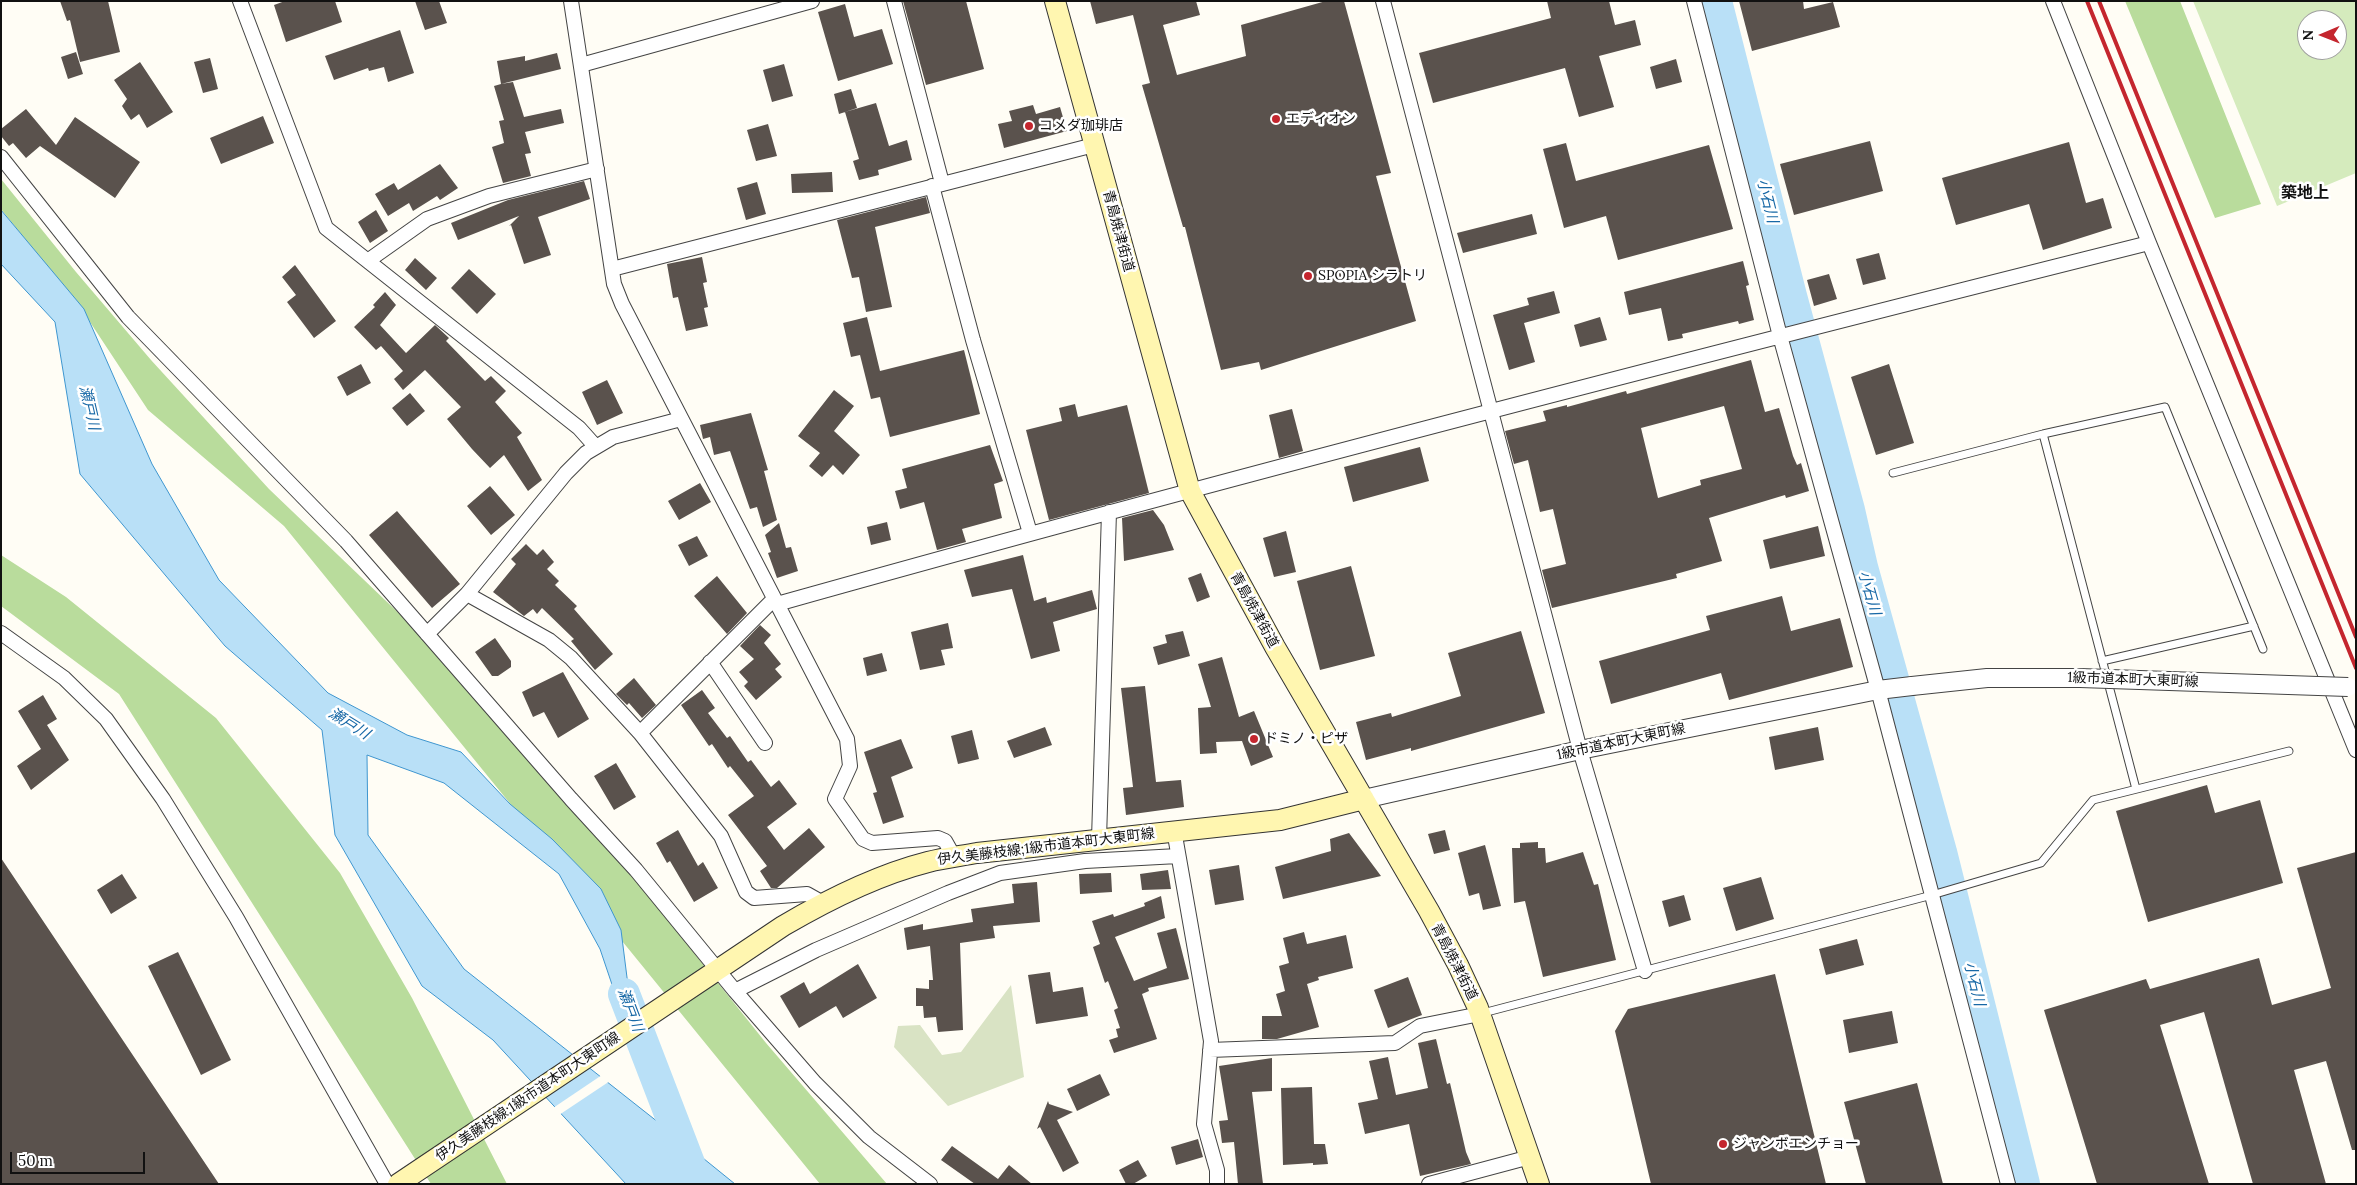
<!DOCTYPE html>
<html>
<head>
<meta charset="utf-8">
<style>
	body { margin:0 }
	#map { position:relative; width:2357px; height:1185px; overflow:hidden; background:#fffdf5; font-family:Lora,serif }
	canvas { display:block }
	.frame { position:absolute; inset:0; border:2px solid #111; pointer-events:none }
	.north { position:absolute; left:2297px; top:10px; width:50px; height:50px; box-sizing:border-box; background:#fff; border:1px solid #a0a0a0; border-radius:50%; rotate:269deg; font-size:14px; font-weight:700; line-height:20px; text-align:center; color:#111 }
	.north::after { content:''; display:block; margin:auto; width:18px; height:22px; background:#c4262e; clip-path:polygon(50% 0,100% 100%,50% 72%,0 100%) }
	.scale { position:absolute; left:10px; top:1152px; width:135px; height:22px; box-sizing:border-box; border:2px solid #111; border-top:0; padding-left:6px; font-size:15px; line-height:18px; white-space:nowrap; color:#111; -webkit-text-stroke:4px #fff; paint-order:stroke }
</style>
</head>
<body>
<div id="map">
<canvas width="2357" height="1185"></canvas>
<div class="frame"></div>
<div class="north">N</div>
<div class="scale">50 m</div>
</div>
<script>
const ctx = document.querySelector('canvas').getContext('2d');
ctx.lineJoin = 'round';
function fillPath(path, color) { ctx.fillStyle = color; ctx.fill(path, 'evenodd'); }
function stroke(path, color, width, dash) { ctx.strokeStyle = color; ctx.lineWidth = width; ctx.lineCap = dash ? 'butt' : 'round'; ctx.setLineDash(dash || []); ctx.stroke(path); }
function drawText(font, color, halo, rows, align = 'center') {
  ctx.font = font + ' Lora,"Noto Sans JP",serif'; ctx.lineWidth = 5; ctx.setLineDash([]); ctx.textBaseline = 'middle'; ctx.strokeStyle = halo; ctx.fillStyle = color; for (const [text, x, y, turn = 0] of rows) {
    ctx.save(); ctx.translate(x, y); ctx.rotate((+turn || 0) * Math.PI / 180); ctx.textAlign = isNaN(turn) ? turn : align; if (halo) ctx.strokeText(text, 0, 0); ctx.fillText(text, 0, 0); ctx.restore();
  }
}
fillPath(new Path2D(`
	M 2193,1 L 2356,1 L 2356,173 L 2277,206 ZM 2307,20 L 2337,20 L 2337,50 L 2307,50 Z`), '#d5ebbd');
fillPath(new Path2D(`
	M 2125,1 L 2180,1 L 2261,204 L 2215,218 Z
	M 1,179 L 76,272 L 151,360 L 269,489 L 408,622 L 571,799 L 766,1043 L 887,1184 L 820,1184 L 284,526 L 148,410 L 88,319 L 1,209 Z
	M 1,555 L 66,597 L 216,718 L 340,873 L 412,998 L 507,1184 L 431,1184 L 119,694 L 1,606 Z`), '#b9dc9c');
fillPath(new Path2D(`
	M 1011,985 L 1024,1077 L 948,1106 L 894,1047 L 898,1026 L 920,1025 L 942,1055 L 961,1052 Z`), '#d9e3c4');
const water = new Path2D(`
	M 1,210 L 84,309 L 152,464 L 219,580 L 328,693 L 407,735 L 461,752 L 510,804 L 552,839 L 601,889 L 621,930 L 632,1017 L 625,1023 L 600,949 L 559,874 L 444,783 L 367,755 L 368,835 L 464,969 L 663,1126 L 643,1077 L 653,1070 L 693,1150 L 735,1184 L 626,1184 L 493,1040 L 422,986 L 335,835 L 322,730 L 225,646 L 80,474 L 55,322 L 1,264 Z`);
fillPath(water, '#b9e0f7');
stroke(water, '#3f96cf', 1);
fillPath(new Path2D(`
	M 602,1075 L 610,1081 L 559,1115 L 553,1108 Z`), '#fffdf5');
stroke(new Path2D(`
	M 1716,1 L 1791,296 L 1849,510 L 1862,567 L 1941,852 L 2024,1184
	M 624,994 L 697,1184`), '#b9e0f7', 32);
fillPath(new Path2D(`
	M 60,1 L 108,1 L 120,52 L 80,62 L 70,20 L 67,21 Z
	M 285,1 L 335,1 L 342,22 L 286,42 L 274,5 Z
	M 415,1 L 439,1 L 447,23 L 425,30 Z
	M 903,1 L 966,1 L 984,69 L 926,85 Z
	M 1090,1 L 1196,1 L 1200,15 L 1163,25 L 1177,75 L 1246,56 L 1241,25 L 1326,1 L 1344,1 L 1391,173 L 1376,176 L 1416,321 L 1261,370 L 1259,362 L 1221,370 L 1185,227 L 1183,227 L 1142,85 L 1150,83 L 1133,15 L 1096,24 Z
	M 1547,1 L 1609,1 L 1615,25 L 1635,20 L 1641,45 L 1599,56 L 1614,107 L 1579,117 L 1565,68 L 1433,103 L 1419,53 L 1551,18 Z
	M 1739,1 L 1803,1 L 1804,9 L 1833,2 L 1840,27 L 1752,51 Z
	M 845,4 L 854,37 L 882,29 L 893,64 L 838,81 L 818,12 Z
	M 400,30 L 414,73 L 388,82 L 384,67 L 369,71 L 368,68 L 334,80 L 325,56 Z
	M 76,52 L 83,74 L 68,79 L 61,57 Z
	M 557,53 L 561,69 L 501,84 L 513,82 L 524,117 L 561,109 L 564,123 L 525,132 L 531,153 L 525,154 L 531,176 L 503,183 L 492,147 L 504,143 L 499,121 L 504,120 L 494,86 L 501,84 L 497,61 L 525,56 L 525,61 Z
	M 210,58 L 218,89 L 203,93 L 194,62 Z
	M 1676,59 L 1682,82 L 1656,89 L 1650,67 Z
	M 140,62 L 173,112 L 147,128 L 139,114 L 131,120 L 122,106 L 127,99 L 114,80 Z
	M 784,64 L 793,96 L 772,102 L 763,70 Z
	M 851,89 L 857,108 L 839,114 L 834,94 Z
	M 876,103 L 889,146 L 907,140 L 912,160 L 878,170 L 879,175 L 859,180 L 853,161 L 859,159 L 845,112 Z
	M 1033,105 L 1036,114 L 1060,107 L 1067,131 L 1004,148 L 998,124 L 1012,121 L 1009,111 Z
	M 26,109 L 56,145 L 75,117 L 140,162 L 115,198 L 40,146 L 26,158 L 13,143 L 9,146 L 1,136 L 1,129 Z
	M 263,116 L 274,143 L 221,164 L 210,138 Z
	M 768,124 L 777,156 L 756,161 L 747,130 Z
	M 1870,141 L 1883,191 L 1794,215 L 1780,164 Z
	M 2069,142 L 2086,203 L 2103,198 L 2112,228 L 2043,250 L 2029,204 L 1956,225 L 1942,178 Z
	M 1566,143 L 1576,181 L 1709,145 L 1733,229 L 1618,260 L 1606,216 L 1564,228 L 1543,149 Z
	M 440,164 L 458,188 L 440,200 L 437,196 L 413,211 L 409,203 L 388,216 L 375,194 L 394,183 L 398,190 Z
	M 832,172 L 833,192 L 792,193 L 791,174 Z
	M 584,181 L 590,199 L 538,217 L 551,255 L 524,264 L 511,225 L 509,226 L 519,216 L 458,240 L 451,223 L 508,200 Z
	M 757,182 L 766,214 L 746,220 L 737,188 Z
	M 926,197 L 930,213 L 875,227 L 892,307 L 866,312 L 859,277 L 852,278 L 837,220 Z
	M 376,210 L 388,231 L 370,243 L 358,222 Z
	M 1532,214 L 1537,234 L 1463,253 L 1457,233 Z
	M 1879,253 L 1886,279 L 1863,285 L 1856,259 Z
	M 702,257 L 707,282 L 703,283 L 708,307 L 704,308 L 708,326 L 686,331 L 678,297 L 673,298 L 667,264 Z
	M 415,258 L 437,278 L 426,290 L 405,270 Z
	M 1743,261 L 1749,285 L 1746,286 L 1754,320 L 1739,324 L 1738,321 L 1682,334 L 1683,338 L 1668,341 L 1661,308 L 1629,315 L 1624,292 Z
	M 295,265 L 336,321 L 314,338 L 287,302 L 296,295 L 282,277 Z
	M 469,269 L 496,294 L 477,314 L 451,288 Z
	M 1829,274 L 1837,299 L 1814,306 L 1807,280 Z
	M 1554,291 L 1560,313 L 1524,323 L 1535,362 L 1509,370 L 1493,315 L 1529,305 L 1527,298 Z
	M 385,292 L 396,305 L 380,325 L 406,353 L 435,325 L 449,338 L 446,341 L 485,381 L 491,376 L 506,391 L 495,402 L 522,433 L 517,437 L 542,480 L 528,491 L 504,455 L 490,468 L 472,449 L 447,419 L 461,407 L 425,370 L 403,390 L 394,379 L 403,371 L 381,346 L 376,350 L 354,327 L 375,307 L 373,305 Z
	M 867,317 L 880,371 L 964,350 L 980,414 L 890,437 L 880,397 L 871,399 L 860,355 L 851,357 L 843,323 Z
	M 1600,317 L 1607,340 L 1580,347 L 1574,325 Z
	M 1751,360 L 1765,412 L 1779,408 L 1793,456 L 1797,465 L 1801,463 L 1809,491 L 1786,498 L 1785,495 L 1709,518 L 1722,561 L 1676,574 L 1677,578 L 1552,608 L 1542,570 L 1566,564 L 1553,509 L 1540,512 L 1528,460 L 1514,464 L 1505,431 L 1546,421 L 1543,411 L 1567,405 L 1567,407 L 1626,391 L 1627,394 ZM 1724,406 L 1742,469 L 1700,480 L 1701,485 L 1658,498 L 1641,428 Z
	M 361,364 L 371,383 L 347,396 L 337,377 Z
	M 1889,364 L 1914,443 L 1876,455 L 1851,377 Z
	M 607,380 L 623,413 L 597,425 L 582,392 Z
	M 834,390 L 854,406 L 834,431 L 860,455 L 843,475 L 833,465 L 822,477 L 809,466 L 820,453 L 798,436 Z
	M 410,393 L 425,411 L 407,426 L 392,408 Z
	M 1075,404 L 1078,417 L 1127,405 L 1149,493 L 1049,520 L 1026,430 L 1062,421 L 1059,408 Z
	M 1292,409 L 1303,451 L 1279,458 L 1269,415 Z
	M 751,413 L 768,470 L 764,471 L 777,520 L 763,527 L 757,507 L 750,509 L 730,451 L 714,455 L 710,437 L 703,439 L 700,425 Z
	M 990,445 L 1003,481 L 994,484 L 1002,518 L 962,529 L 966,542 L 937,550 L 924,502 L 900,509 L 895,491 L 907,488 L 902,469 Z
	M 1420,447 L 1429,481 L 1353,502 L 1344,467 Z
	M 700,483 L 711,502 L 679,520 L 668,501 Z
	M 490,486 L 515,515 L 491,535 L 467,506 Z
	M 1153,510 L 1164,525 L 1174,550 L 1124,561 L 1122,518 Z
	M 397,511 L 460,584 L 432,608 L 369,535 Z
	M 887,522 L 891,540 L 871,545 L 867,527 Z
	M 779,523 L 786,548 L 791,547 L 798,571 L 777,578 L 768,553 L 771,552 L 765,535 Z
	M 1818,526 L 1825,556 L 1770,569 L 1763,540 Z
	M 1286,531 L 1296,572 L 1274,577 L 1263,538 Z
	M 697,536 L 708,556 L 689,566 L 678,545 Z
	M 526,544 L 537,555 L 543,549 L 554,562 L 547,569 L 559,581 L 555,585 L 577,606 L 574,609 L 613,654 L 595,670 L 571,641 L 574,639 L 542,608 L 537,614 L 533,609 L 524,616 L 493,592 L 516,564 L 511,559 Z
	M 1023,555 L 1034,601 L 1046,597 L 1047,603 L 1092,590 L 1097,609 L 1053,622 L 1060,651 L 1031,659 L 1012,589 L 972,597 L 964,570 Z
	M 1351,566 L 1375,656 L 1320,670 L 1297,581 Z
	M 1201,573 L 1210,597 L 1197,602 L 1188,578 Z
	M 717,576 L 747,613 L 727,634 L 694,596 Z
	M 1782,596 L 1791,631 L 1840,618 L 1853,667 L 1729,700 L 1721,673 L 1611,704 L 1599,661 L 1710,630 L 1706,616 Z
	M 948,623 L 953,648 L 941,650 L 945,665 L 920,670 L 911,632 Z
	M 760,625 L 771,635 L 764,643 L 781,664 L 775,669 L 782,677 L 756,700 L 744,686 L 748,682 L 739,672 L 754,659 L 740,646 Z
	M 1183,631 L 1190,656 L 1158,665 L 1153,647 L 1167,643 L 1165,635 Z
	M 1521,631 L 1545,713 L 1411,751 L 1411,748 L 1366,760 L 1356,722 L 1391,713 L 1392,717 L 1461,696 L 1448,653 Z
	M 495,638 L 511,661 L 511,667 L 498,676 L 492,676 L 475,652 Z
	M 882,653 L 887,671 L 867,676 L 863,658 Z
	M 1222,657 L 1239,717 L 1254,711 L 1273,757 L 1251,766 L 1242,741 L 1216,742 L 1217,753 L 1200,754 L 1198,708 L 1211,707 L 1198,664 Z
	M 563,672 L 589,719 L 558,738 L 544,712 L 533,717 L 522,692 Z
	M 634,678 L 656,705 L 642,718 L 629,703 L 627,705 L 616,694 Z
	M 1145,686 L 1156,782 L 1181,780 L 1184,807 L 1126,815 L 1123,788 L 1133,787 L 1121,688 Z
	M 702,690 L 715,708 L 708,713 L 727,738 L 730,736 L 748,762 L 751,760 L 771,787 L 779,780 L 797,804 L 767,827 L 784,850 L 809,828 L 825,847 L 777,888 L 771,888 L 760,871 L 767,866 L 728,815 L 754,796 L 730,766 L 728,768 L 712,744 L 709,746 L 681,705 Z
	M 43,695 L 57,719 L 47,725 L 69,760 L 31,790 L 17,766 L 41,749 L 18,711 Z
	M 1045,727 L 1052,745 L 1014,758 L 1007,741 Z
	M 1818,727 L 1824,760 L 1775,770 L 1769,737 Z
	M 972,730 L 979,759 L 958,764 L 951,736 Z
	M 901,739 L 913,768 L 891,777 L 904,817 L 883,824 L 873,793 L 877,792 L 864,752 Z
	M 616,763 L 636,797 L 614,810 L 594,776 Z
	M 2207,785 L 2215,813 L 2260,800 L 2283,883 L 2148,922 L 2116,811 Z
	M 678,830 L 698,866 L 703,862 L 718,888 L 694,902 L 670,861 L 667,863 L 656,843 Z
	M 1445,830 L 1450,850 L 1434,854 L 1428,834 Z
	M 1349,833 L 1381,876 L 1283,899 L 1275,867 L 1331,851 L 1330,839 Z
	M 1538,842 L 1538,848 L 1545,848 L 1546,863 L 1583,852 L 1594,885 L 1598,884 L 1616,960 L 1543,977 L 1525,901 L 1514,903 L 1512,848 L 1520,848 L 1520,843 Z
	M 1485,845 L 1501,906 L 1483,910 L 1479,893 L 1469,896 L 1458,853 Z
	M 2356,852 L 2356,1150 L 2352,1150 L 2326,1061 L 2294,1070 L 2326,1184 L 2253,1184 L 2204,1012 L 2160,1025 L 2209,1184 L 2097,1184 L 2044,1010 L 2146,979 L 2150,989 L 2259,958 L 2272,1005 L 2331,988 L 2297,868 Z
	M 1,858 L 219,1184 L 1,1184 Z
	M 1239,865 L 1244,900 L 1215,905 L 1209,870 Z
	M 1168,870 L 1171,889 L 1142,890 L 1140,874 Z
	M 1111,873 L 1112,892 L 1080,894 L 1079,874 Z
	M 122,874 L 137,898 L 111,914 L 97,890 Z
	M 1761,877 L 1774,919 L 1736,931 L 1723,888 Z
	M 1037,882 L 1040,922 L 993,926 L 995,938 L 960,943 L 963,1030 L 938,1032 L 936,1017 L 924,1018 L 923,1006 L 916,1006 L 916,988 L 929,989 L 929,980 L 933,980 L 930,946 L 907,950 L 904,928 L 923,924 L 923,930 L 973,922 L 971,909 L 1014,903 L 1012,884 Z
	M 1684,895 L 1691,920 L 1669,927 L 1662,901 Z
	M 1161,896 L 1165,918 L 1115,937 L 1134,981 L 1167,968 L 1157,933 L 1176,928 L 1189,979 L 1148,988 L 1149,991 L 1142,994 L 1157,1039 L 1114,1053 L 1109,1040 L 1118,1037 L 1116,1029 L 1120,1028 L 1114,1010 L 1118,1008 L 1108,981 L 1105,983 L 1093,947 L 1100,944 L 1092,921 L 1113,914 L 1114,917 L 1145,906 L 1144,903 Z
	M 1304,932 L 1307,944 L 1346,935 L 1353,968 L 1318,977 L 1319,980 L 1307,984 L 1319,1027 L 1277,1039 L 1262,1039 L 1262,1016 L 1282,1016 L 1276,994 L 1285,991 L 1279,966 L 1289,963 L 1283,938 Z
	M 1857,939 L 1864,965 L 1826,975 L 1819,949 Z
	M 178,952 L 231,1060 L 201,1075 L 148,966 Z
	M 858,964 L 877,998 L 843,1018 L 836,1006 L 799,1028 L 780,996 L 804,982 L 810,994 Z
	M 1050,972 L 1053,992 L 1083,987 L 1088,1016 L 1036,1024 L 1028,975 Z
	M 1775,974 L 1826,1184 L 1651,1184 L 1615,1031 L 1628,1009 Z
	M 1408,977 L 1422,1015 L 1388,1028 L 1374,990 Z
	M 1892,1011 L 1898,1043 L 1849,1053 L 1843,1020 Z
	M 1436,1039 L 1447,1084 L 1450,1083 L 1466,1152 L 1471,1164 L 1420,1176 L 1409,1124 L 1365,1134 L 1358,1103 L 1378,1099 L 1369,1061 L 1388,1057 L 1396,1095 L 1428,1088 L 1418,1043 Z
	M 1272,1058 L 1272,1091 L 1252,1092 L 1263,1184 L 1238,1184 L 1234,1142 L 1222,1143 L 1219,1121 L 1228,1120 L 1219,1066 Z
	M 1100,1074 L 1110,1095 L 1077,1111 L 1067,1089 Z
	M 1917,1083 L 1943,1184 L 1866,1184 L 1844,1102 Z
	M 1312,1087 L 1314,1144 L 1325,1144 L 1328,1164 L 1313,1165 L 1313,1163 L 1283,1165 L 1281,1088 Z
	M 1048,1101 L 1049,1104 L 1073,1112 L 1057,1120 L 1079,1163 L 1063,1172 L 1040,1127 L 1037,1129 Z
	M 1198,1139 L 1203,1157 L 1176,1165 L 1171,1147 Z
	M 952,1146 L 998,1179 L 1009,1165 L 1032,1184 L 975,1184 L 941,1160 Z
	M 1138,1160 L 1147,1176 L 1133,1184 L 1126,1184 L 1119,1170 Z`), '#5a524d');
const service = new Path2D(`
	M 2043,434 L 2136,789
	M 1893,473 L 2043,434 L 2165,407 L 2263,649
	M 2102,661 L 2254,626
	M 1483,1013 L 1932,895 L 2041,863 L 2093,800 L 2289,751`);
const minor = new Path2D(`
	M 240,1 L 326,228 L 579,428 L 596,447
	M 571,1 L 614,284 L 622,304 L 847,739 L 850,766 L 835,799 L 863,839 L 872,843 L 938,838 L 945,841 L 954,857
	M 894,1 L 942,183
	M 1383,1 L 1580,750 L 1645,971
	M 1694,1 L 1780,336 L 1878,690 L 2008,1184
	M 2053,1 L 2149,243 L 2356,750
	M 581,65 L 812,1
	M 1,157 L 128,317 L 346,541 L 571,799 L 636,870 L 735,991 L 815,1083 L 869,1137 L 930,1184
	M 932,186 L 973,340 L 1030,533
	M 369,260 L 427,219 L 489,196 L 597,169
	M 612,269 L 1094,145
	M 467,594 L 549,640 L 571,658 L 640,733 L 721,836 L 746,892 L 754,898 L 807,894 L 823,903
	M 777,604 C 1232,476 1690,358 2149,243
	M 1,633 L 64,678 L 106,719 L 163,799 L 236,917 L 387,1184
	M 427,634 L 467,594 L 566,473 L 586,453 L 613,437 L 681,419
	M 710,662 L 765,743
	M 640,733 L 774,599
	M 1174,830 L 1211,1041 L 1204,1124 L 1217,1170 L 1217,1184
	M 1099,839 L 1109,512
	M 735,991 L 816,950 L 948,893 L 1000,873 L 1085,861 L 1178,856
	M 1210,1050 L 1395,1043 L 1420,1026 L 1480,1014
	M 1429,1184 L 1530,1157`);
const tertiary = new Path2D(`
	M 1364,799 L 1580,750 L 1878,690 L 1912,686`);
const secondary = new Path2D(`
	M 1055,1 L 1190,491 L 1275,647 L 1429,911 L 1458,965 L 1478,1008 L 1539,1184
	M 398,1184 L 783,926 C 829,899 877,875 928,862 C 944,858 961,856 977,853 L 1280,820 L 1364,799`);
stroke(service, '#444', 9);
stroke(minor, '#444', 16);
stroke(tertiary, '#444', 20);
stroke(secondary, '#333', 22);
stroke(service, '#fff', 7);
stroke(minor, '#fff', 14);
stroke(tertiary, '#fff', 18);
stroke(secondary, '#fff6b0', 20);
stroke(new Path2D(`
	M 2087,1 L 2356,668
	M 2099,1 L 2356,637`), '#c4262e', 4);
const tertiaryBridge = new Path2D(`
	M 1912,686 L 1987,678 L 2080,678 L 2348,687`);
stroke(tertiaryBridge, '#444', 20, []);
stroke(tertiaryBridge, '#fff', 18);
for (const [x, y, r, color] of [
	[1276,119,5,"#c4262e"],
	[1029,126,5,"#c4262e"],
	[1308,276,5,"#c4262e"],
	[1254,739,5,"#c4262e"],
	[1723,1144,5,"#c4262e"]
]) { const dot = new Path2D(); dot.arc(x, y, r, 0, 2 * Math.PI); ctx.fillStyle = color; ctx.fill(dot); stroke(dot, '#fff', 2); }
drawText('14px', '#111', '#fff', [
	["エディオン",1286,119],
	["コメダ珈琲店",1039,126],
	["SPOPIA シラトリ",1318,276],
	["ドミノ・ピザ",1264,739],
	["ジャンボエンチョー",1733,1144]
], 'left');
drawText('14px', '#111', '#fff', [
	["青島焼津街道",1118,231,75],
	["青島焼津街道",1254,610,61],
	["1級市道本町大東町線",2133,680,2],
	["1級市道本町大東町線",1621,742,-12],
	["伊久美藤枝線;1級市道本町大東町線",1046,847,-7],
	["青島焼津街道",1454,962,63],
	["伊久美藤枝線;1級市道本町大東町線",528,1097,-34]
]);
drawText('italic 15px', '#1768a6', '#fff', [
	["小石川",1767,201,76],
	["瀬戸川",89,408,77],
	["小石川",1869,593,74],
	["瀬戸川",349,724,32],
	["小石川",1974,984,76],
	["瀬戸川",630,1010,69]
]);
drawText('bold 16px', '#111', '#fff', [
	["築地上",2305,193]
]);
</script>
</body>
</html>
